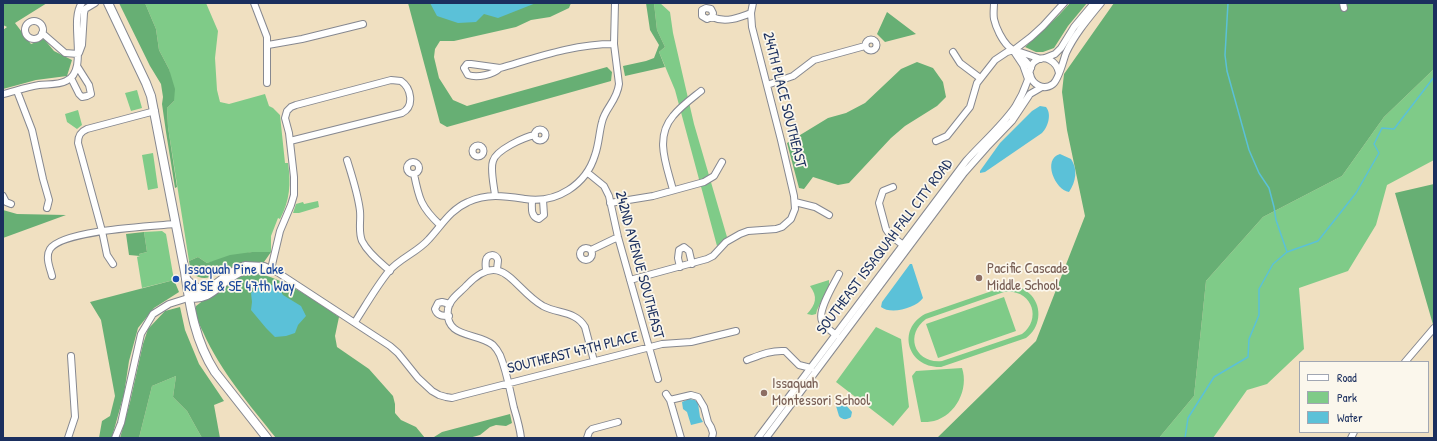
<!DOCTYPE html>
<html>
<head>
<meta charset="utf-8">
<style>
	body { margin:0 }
	#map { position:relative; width:1437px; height:441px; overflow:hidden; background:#f0e0c1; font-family:"Patrick Hand",sans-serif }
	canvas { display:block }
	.frame { position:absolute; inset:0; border:4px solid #1b2f5e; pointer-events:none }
	.legend { position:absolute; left:1299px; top:361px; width:130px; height:72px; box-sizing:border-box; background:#fbf7ec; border:1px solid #a1a7b3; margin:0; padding:5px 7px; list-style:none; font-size:12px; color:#1b2f5e }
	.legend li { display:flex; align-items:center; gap:8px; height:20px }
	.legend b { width:20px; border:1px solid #a1a7b3 }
</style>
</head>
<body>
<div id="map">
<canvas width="1437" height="441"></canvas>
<div class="frame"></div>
<ul class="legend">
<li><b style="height:5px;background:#fff"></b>Road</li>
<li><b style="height:11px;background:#7fcb88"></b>Park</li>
<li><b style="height:11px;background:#5bc1d8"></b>Water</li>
</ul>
</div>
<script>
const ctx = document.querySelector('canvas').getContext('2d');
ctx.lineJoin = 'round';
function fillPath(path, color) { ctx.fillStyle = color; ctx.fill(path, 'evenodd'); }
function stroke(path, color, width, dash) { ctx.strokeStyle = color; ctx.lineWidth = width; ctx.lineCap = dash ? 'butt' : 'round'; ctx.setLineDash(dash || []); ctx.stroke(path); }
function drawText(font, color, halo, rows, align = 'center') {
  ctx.font = font + ' "Patrick Hand",sans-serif'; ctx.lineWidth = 3.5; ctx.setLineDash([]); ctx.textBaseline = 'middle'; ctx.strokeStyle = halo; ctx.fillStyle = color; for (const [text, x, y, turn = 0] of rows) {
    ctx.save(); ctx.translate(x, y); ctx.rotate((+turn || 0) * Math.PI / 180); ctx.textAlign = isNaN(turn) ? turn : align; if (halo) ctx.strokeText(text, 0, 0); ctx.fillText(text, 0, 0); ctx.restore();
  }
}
fillPath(new Path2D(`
	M 145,3 L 206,3 L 218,31 L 215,58 L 217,90 L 220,102 L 229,104 L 265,94 L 269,106 L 273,108 L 280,115 L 285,163 L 288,163 C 291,184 290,200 280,219 L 278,218 L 271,236 L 271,252 L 252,252 L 207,263 L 198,257 L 189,261 L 168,127 L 167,108 L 174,101 L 169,69 L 159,50 L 156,29 Z
	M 654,3 L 660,3 L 670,12 L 673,33 L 694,124 L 727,237 L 717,246 L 675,90 L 659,52 L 665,47 L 657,30 Z
	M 1434,69 L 1434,160 L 1387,185 L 1376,225 L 1348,271 L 1299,288 L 1304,349 L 1267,384 L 1247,390 L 1213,438 L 1159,438 L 1194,396 L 1206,281 L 1263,217 L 1342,176 L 1384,117 Z
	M 137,90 L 142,108 L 131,111 L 125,93 Z
	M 78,110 L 82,125 L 77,129 L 67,122 L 65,114 Z
	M 153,153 L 158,188 L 148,190 L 142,155 Z
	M 318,201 L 319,207 L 299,213 L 293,213 L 296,204 L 303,202 L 304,204 Z
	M 162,231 L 166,234 L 174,280 L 142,288 L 137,257 L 140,256 L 139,254 L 147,252 L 144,232 Z
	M 829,280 L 829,286 L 817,310 L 816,314 L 812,315 L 807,314 C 816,304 818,297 810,286 Z
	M 1018,282 C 1020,289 1026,290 1031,295 C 1043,308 1040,328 1026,338 L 941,367 C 908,368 896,330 925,314 ZM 1004,292 C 1031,288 1043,318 1022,334 L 942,361 C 915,364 904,335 926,319 Z
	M 1004,297 L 1016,331 L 938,358 L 926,324 Z
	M 876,327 L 901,339 L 909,407 L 893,426 L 836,382 Z
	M 962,368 C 969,389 956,415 934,421 C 930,422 925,422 921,422 L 912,376 L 916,371 Z
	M 176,376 L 173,397 L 187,411 L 202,438 L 139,438 L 152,386 Z`), '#7fcb88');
fillPath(new Path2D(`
	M 3,3 L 47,3 L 15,23 L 31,44 L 44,39 L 54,51 L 72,60 L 67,76 L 36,80 L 3,89 L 3,30 L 7,27 L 3,25 Z
	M 119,3 L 145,3 L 156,29 L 159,50 L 169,69 L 175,89 L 174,101 L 167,108 L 168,127 L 177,187 L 175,188 L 166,132 L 162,104 L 163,97 L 161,84 L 150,66 Z
	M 408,3 L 571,3 L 569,8 L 550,17 L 531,20 L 516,27 L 454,41 L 440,41 L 435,49 L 434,57 L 439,78 L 453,100 L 467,106 L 607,67 L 612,72 L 611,81 L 447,127 L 440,123 Z
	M 646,3 L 654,3 L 657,30 L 665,47 L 659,52 L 665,67 L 625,76 L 623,66 L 646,61 L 654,58 L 659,45 L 650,30 Z
	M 1070,3 L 1087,3 L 1068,26 L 1054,48 L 1043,52 L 1036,52 L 1025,47 L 1059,15 Z
	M 1114,3 L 1434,3 L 1434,69 L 1384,117 L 1342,176 L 1263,217 L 1206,281 L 1194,396 L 1159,438 L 937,438 L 1036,341 L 1085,216 L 1067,130 L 1062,92 L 1064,74 Z
	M 887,12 L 916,34 L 885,42 L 877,34 Z
	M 917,62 L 933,68 L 943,82 L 946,97 L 937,106 L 905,126 L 891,138 L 849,183 L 838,185 L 813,177 L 804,189 L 799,188 L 787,143 L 828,118 L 846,113 L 865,103 L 901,69 Z
	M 1434,184 L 1434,328 L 1395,193 Z
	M 3,210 L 17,214 L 66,215 L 3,238 Z
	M 144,232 L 147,252 L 139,254 L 140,256 L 129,255 L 126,234 Z
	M 252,252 L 271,252 L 264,262 C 254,264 244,264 235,266 C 219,270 209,286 191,273 L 189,261 L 198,257 L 207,263 L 230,255 Z
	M 261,274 C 290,282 314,300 339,317 L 335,336 L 337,347 L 369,369 L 393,396 L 395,404 L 395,413 L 401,420 L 416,427 L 425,438 L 434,437 L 442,432 L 510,414 L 512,423 L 506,426 L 496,425 L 490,427 L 480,435 L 469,438 L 276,438 C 249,404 221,372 203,332 C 199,324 195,315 196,306 L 224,285 L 241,276 Z
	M 174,280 L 179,292 L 154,308 L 138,328 L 129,361 L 124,394 L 112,437 L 111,438 L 99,438 L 102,421 L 110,416 L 115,396 L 101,320 L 90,302 Z
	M 180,307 L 185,330 L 199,364 L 224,401 L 214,405 L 220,438 L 202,438 L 187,411 L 173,397 L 176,376 L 152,386 L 139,438 L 120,438 L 130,402 L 143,344 L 148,329 L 165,311 Z`), '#67af74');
fillPath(new Path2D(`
	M 430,3 L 536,3 L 498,18 L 484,14 L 476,22 L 458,23 L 437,16 Z
	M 1040,106 L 1046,107 C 1052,114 1048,127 1042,133 L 985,172 L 980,173 L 980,171 L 1000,143 L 1032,111 Z
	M 1060,154 L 1071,159 C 1078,169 1076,182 1069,192 C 1055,190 1042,159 1060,154 Z
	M 910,264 L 912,264 L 923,298 C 916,308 891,315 881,307 L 882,302 Z
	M 261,284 L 272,285 L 279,288 L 283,295 L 301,306 L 306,316 L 298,325 L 295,333 L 286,336 L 275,337 L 266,328 L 251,310 L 252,302 L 251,293 Z
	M 689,399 L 695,400 L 698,403 L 700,417 L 703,422 L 691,425 L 687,412 L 683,409 L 682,402 Z
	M 839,402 L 844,403 L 852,412 L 851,417 C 847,420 842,420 839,416 L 836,406 Z`), '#5bc1d8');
stroke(new Path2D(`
	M 1228,3 L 1225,55 L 1227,71 L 1249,150 L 1259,173 L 1269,188 L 1274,207 L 1276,220 L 1287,252
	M 1185,438 L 1188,418 L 1214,377 L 1248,357 L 1249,339 L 1259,315 L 1259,289 L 1273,264 L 1287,252 L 1318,241 L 1356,193 L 1379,153 L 1374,144 L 1382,128 L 1394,129 L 1434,77`), '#5bc1d8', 1.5);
const minor = new Path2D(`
	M 254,3 L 267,37 L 267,83
	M 994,3 C 994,8 993,14 994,19 C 996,28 1002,40 1008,46 C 1017,54 1025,58 1031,68
	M 1343,3 L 1344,8
	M 712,17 L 713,13 L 711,9 L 706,8 L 702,10 L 702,16 L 707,19 L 712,17 C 725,23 739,18 751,13
	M25 30a9 9 0 1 1 18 0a9 9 0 1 1-18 0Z
	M 42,33 L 65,53 L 78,54
	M865.5 45a5.5 5.5 0 1 1 11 0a5.5 5.5 0 1 1-11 0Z
	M 268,45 L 302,39 L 363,24
	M 1017,51 L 1041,59
	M 953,52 L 960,63 L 980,78
	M 79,53 L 82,45 L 84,13 L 85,9 L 95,3
	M 1015,53 L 1023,65 L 1028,79
	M 1045,58 L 1055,54 L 1061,48 L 1074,27 L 1094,3
	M 500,68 L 471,64 L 467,64 L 464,68 L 468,75 C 477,78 493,75 500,68 C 538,57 574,44 614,44
	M 1030,74 C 1032,85 1044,91 1053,84 C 1059,79 1063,61 1066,53 C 1075,34 1088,19 1101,3
	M 71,78 L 79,94 L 82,97 L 87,96 L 91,94 L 89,85 L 77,66
	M 767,85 L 793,76 L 814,60 L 865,46
	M 17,91 L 32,130 L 43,179 L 49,200 L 47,208
	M 3,94 C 15,91 27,87 39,85 C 47,84 59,85 66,81 C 90,71 68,21 82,3
	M534.5 135a5.5 5.5 0 1 1 11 0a5.5 5.5 0 1 1-11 0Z
	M 936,141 L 947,136 L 970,107 L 977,83 L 995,60 L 1007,52 L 1014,50 L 1031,37 L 1043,26 L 1064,3
	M472.5 151a5.5 5.5 0 1 1 11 0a5.5 5.5 0 1 1-11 0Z
	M 347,160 C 352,176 358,194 360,211 C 361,222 358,231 362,241 C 368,253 380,262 390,271
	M407 168a6 6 0 1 1 12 0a6 6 0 1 1-12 0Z
	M 588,173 L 604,186 L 609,196 L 618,237 L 658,379
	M 414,174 C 419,199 421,207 440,225
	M 893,187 L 883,191 L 879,203 L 886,229 L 890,235 L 903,245
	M 673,190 C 667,166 654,138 673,116 C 681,106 691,99 701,91
	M 495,195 C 494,186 490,169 493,161 C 496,150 524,137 535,135
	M 3,196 L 6,202 L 11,204
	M 532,200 C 532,207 530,217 539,219 L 544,215 L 543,200
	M 795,202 L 815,207 L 829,215
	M 610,203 L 653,196 L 704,182 L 714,176 L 722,162
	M580 254a6 6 0 1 1 12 0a6 6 0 1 1-12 0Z
	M 591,250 L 618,237
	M 113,264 L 107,255 L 102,231 L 78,143 C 78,136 80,132 87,129 L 155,111
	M 680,267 L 678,258 L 679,250 L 684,247 L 689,251 L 692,264
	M 271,269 L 280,231 L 291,205 L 294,195 L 294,177 L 289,133 L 285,118 L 287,111 L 291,107 L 296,105 L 391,80 L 401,81 C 411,88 415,106 402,113 L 290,141
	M 486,271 C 486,268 485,264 486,260 C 487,254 496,253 498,260 C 498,263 497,267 497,270
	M 52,276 C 50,268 45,257 50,249 C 62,230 153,226 175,224
	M 185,277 C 192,283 196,289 206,288
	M 630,280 L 707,259 L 713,256 L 726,242 L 740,234 L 748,231 L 776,229 L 782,227 L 791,219 L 795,209 L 794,196 L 781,140 L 752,27 L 751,13 L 753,3
	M 188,298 C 212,303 220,282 240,273 C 250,269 261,272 271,269
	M 449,316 C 443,316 437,316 435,309 L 438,303 L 442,302 L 450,304
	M 355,322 C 366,305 376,287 389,271 C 400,258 418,252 429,239 C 442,225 450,210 468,202 C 487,193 505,196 525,199 C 556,204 586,185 595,155 C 599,144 599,133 602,122 C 605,108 617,101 619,84 L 614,44 L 615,3
	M 836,335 C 831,331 825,327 822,321 C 817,311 834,284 839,274
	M 747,360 C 760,355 771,350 785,351 L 799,365 L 811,368
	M 1405,362 L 1434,328
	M 666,394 L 670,400 L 681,438
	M 670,400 L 691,395 L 698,397 L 704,407 L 708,422 L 711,427 L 713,433 L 712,438
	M 68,438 L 75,417 L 71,356
	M 115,438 L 121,423 L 141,334 L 153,314 L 169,304 L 188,298 L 195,293 L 205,291 L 228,274 L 239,267 L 245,265 L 264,266 L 277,272 L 390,346 L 398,353 L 418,378 L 432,391 L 439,395 L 446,397 L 452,398 L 463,395 L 662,344 L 691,342 L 736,331
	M 521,438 C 520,428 517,418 514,408 C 510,391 507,372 500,355 C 498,351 496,348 493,345 C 478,332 444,339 448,309 C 449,299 461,292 467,285 C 503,248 513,289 543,306 C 558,314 576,311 585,327 L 594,361
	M 587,438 L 589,432 L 592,429 L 618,422
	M 758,438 L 966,161 C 982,143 1001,127 1015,107 C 1020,99 1024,91 1027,82 C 1030,75 1029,67 1034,62 C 1045,53 1057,62 1059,73
	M 766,438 L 964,173 L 987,147 L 1012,121 L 1030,94 L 1042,87
	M 1351,438 L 1354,432`);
const major = new Path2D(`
	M 108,3 L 146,83 L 151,96 L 185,272 C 190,308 195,341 215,372 L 267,438`);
stroke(minor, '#868890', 8);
stroke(major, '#868890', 10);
stroke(minor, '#fff', 6);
stroke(major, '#fff', 8);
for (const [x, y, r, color] of [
	[979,278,4,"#8d6e63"],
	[176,279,4,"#1a4fb4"],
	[764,393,4,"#8d6e63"]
]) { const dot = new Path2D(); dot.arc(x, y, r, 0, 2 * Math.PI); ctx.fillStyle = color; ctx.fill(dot); stroke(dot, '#fbf7ec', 1.5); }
drawText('15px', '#1b2f5e', '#fbf7ec', [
	["244TH PLACE SOUTHEAST",784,100,76],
	["SOUTHEAST ISSAQUAH FALL CITY ROAD",885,247,-53],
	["242ND AVENUE SOUTHEAST",639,265,75],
	["SOUTHEAST 47TH PLACE",573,353,-14]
]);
drawText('15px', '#785e54', '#fbf7ec', [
	["Pacific Cascade",987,269],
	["Middle School",987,286],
	["Issaquah",772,384],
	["Montessori School",772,401]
], 'left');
drawText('15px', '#164399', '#fbf7ec', [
	["Issaquah Pine Lake",184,270],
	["Rd SE & SE 47th Way",184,287]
], 'left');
</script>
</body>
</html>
